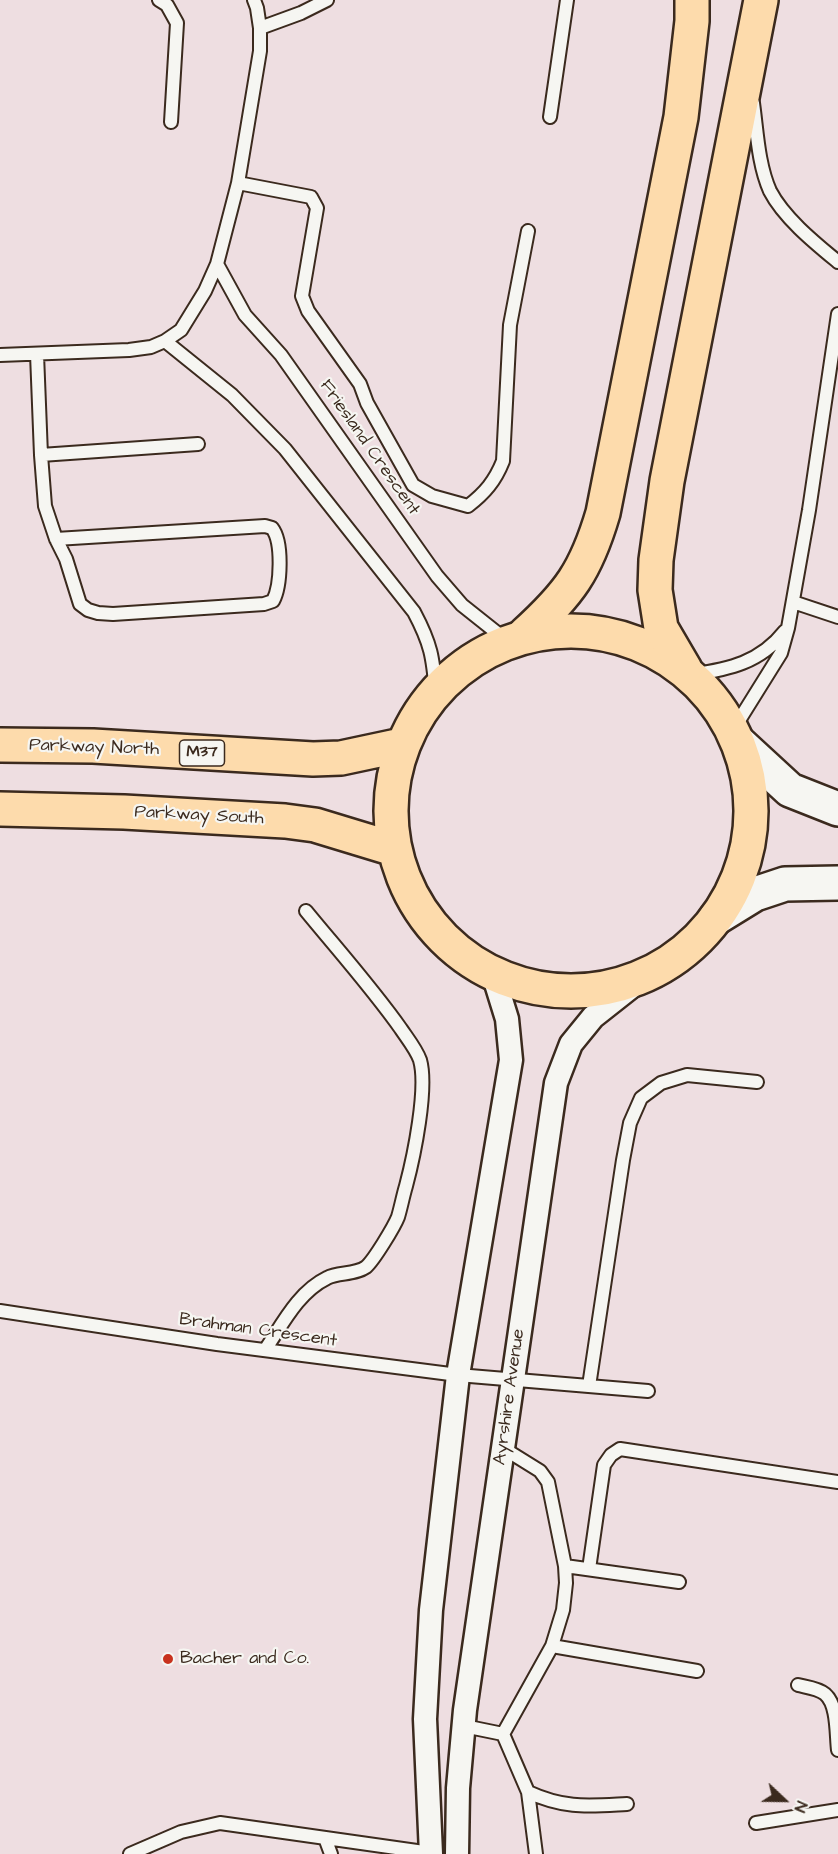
<!DOCTYPE html>
<html>
<head>
<meta charset="utf-8">
<style>
	body { margin:0 }
	#map { position:relative; width:838px; height:1854px; overflow:hidden; background:#eedee1; font-family:"Architects Daughter",sans-serif }
	canvas { display:block }
	.north { position:absolute; left:754px; top:1770px; width:60px; height:60px; -webkit-text-stroke:4px #f6f6f2; paint-order:stroke; rotate:112deg; font-size:16px; font-weight:700; line-height:24px; text-align:center; color:#3b2a1e }
	.north::after { content:''; display:block; margin:auto; width:21px; height:27px; background:#3b2a1e; clip-path:polygon(50% 0,100% 100%,50% 72%,0 100%) }
</style>
</head>
<body>
<div id="map">
<canvas width="838" height="1854"></canvas>
<div class="north">N</div>
</div>
<script>
const ctx = document.querySelector('canvas').getContext('2d');
ctx.lineJoin = 'round';
function stroke(path, color, width, dash) { ctx.strokeStyle = color; ctx.lineWidth = width; ctx.lineCap = dash ? 'butt' : 'round'; ctx.setLineDash(dash || []); ctx.stroke(path); }
function drawText(font, color, halo, rows, align = 'center') {
  ctx.font = font + ' "Architects Daughter",sans-serif'; ctx.lineWidth = 4.5; ctx.setLineDash([]); ctx.textBaseline = 'middle'; ctx.strokeStyle = halo; ctx.fillStyle = color; for (const [text, x, y, turn = 0] of rows) {
    ctx.save(); ctx.translate(x, y); ctx.rotate((+turn || 0) * Math.PI / 180); ctx.textAlign = isNaN(turn) ? turn : align; if (halo) ctx.strokeText(text, 0, 0); ctx.fillText(text, 0, 0); ctx.restore();
  }
}
const service = new Path2D(`
	M 159,0 L 167,5 L 177,23 L 171,122
	M 260,28 L 301,13 L 327,0
	M 753,103 C 757,131 758,164 770,191 C 784,218 815,243 838,262
	M 550,117 L 567,0
	M 238,183 L 311,197 L 317,208 L 302,296 L 308,311 L 360,384 L 367,403 L 413,485 L 432,496 L 468,506 C 485,493 495,481 503,461 L 510,325 L 528,231
	M 217,264 L 245,315 L 281,355 L 437,576 L 462,605 L 506,640
	M 165,341 L 232,395 L 285,449 L 414,612 C 431,644 433,657 436,693
	M 37,354 L 41,455 L 45,506 L 56,539 L 66,559 L 80,604 L 88,610 L 98,613 L 113,614 L 264,604 L 273,601 C 281,586 283,542 272,528 L 265,526 L 56,539
	M 0,355 L 129,350 L 151,347 L 165,341 L 181,330 L 205,291 L 217,264 L 238,183 L 260,51 L 260,28 L 257,8 L 254,0
	M 41,455 L 198,444
	M 793,602 L 838,617
	M 691,675 C 729,669 760,663 785,631
	M 733,730 L 781,653 L 788,628 L 809,510 L 838,314
	M 0,1311 L 217,1344 L 458,1375 L 648,1391
	M 265,1350 C 282,1325 298,1292 327,1278 C 338,1272 355,1275 366,1267 C 374,1260 394,1227 398,1217 C 401,1207 403,1196 406,1186 C 414,1156 428,1088 420,1060 C 416,1049 407,1038 401,1029 C 372,988 338,950 306,911
	M 589,1386 L 623,1160 L 630,1123 L 641,1098 L 661,1083 L 687,1075 L 757,1082
	M 565,1566 L 679,1582
	M 589,1569 L 604,1465 L 611,1455 L 620,1449 L 838,1482
	M 552,1646 L 697,1671
	M 798,1685 C 806,1687 818,1688 825,1694 C 838,1705 836,1734 838,1750
	M 464,1726 L 503,1734 L 552,1646 L 563,1610 L 566,1583 L 565,1566 L 548,1482 L 540,1471 L 503,1448
	M 503,1734 L 528,1792 C 565,1809 588,1806 627,1804
	M 528,1792 L 536,1854
	M 756,1823 L 838,1810
	M 325,1838 L 331,1854
	M 130,1854 L 181,1832 L 220,1823 L 431,1853`);
const minor = new Path2D(`
	M 431,1854 L 425,1719 L 431,1610 L 458,1375 L 511,1060 L 507,1019 L 494,977
	M 457,1854 L 458,1788 L 465,1710 L 556,1083 L 571,1044 L 593,1017 L 645,976`);
const secondary = new Path2D(`
	M 739,743 L 790,790 L 838,809
	M 716,918 L 755,894 L 785,884 L 838,883`);
const primary = new Path2D(`
	M391 811a180 180 0 1 1 360 0a180 180 0 1 1-360 0Z
	M 0,745 L 93,746 L 313,759 L 341,758 L 402,745
	M 0,809 L 124,812 L 285,821 L 315,825 L 394,849`);
const motorway = new Path2D(`
	M 525,634 C 569,594 586,571 603,513 L 681,117 L 692,21 L 692,0
	M 685,669 L 661,628 L 655,590 L 656,560 L 667,481 L 761,0`);
stroke(service, '#3b2a1e', 16);
stroke(minor, '#3b2a1e', 27);
stroke(secondary, '#3b2a1e', 38);
stroke(primary, '#3b2a1e', 38);
stroke(motorway, '#3b2a1e', 38);
stroke(service, '#f6f6f2', 12);
stroke(minor, '#f6f6f2', 22);
stroke(secondary, '#f6f6f2', 33);
stroke(primary, '#fddbac', 33);
stroke(motorway, '#fddbac', 33);
for (const [x, y, r, color] of [
	[168,1659,6,"#c8321e"]
]) { const dot = new Path2D(); dot.arc(x, y, r, 0, 2 * Math.PI); ctx.fillStyle = color; ctx.fill(dot); stroke(dot, '#f6f6f2', 2); }
for (const [x, y, w] of [
	[202,753,45]
]) { const box = new Path2D(); box.roundRect(x - w / 2, y - 13, w, 26, 4.5); ctx.fillStyle = '#f6f6f2'; ctx.fill(box); stroke(box, '#3b2a1e', 1.5); }
drawText('bold 16px', '#3b2a1e', null, [
	["M37",202,753]
]);
drawText('18px', '#3b2a1e', '#f6f6f2', [
	["Friesland Crescent",369,448,55],
	["Parkway North",94,748,2],
	["Parkway South",199,816,3],
	["Brahman Crescent",258,1331,8],
	["Ayrshire Avenue",510,1397,-82]
]);
drawText('18px', '#3b2a1e', '#f6f6f2', [
	["Bacher and Co.",180,1659]
], 'left');
</script>
</body>
</html>
